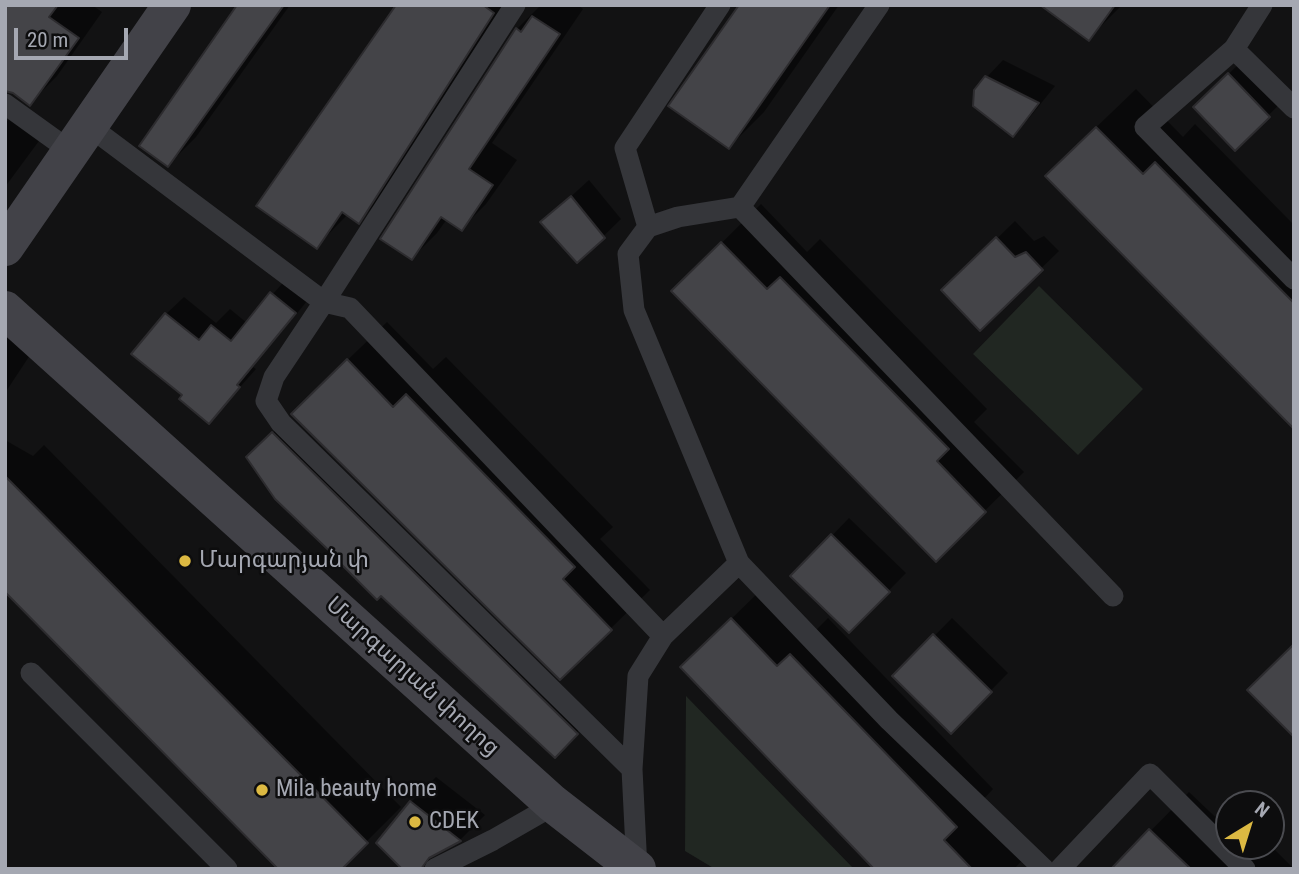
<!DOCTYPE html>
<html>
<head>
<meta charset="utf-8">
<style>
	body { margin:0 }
	#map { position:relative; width:1299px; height:874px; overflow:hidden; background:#121213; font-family:"Roboto Condensed",sans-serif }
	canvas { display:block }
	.frame { position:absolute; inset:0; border:7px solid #a5a8b2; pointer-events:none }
	.north { position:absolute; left:1215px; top:790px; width:70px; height:70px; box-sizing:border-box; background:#0d0d0e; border:2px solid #4a4b50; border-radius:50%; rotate:38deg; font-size:19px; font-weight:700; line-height:28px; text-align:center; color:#a5a8b2 }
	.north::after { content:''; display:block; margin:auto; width:24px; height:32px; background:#dcb942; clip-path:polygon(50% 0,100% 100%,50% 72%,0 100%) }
	.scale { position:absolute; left:14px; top:28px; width:114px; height:32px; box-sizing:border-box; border:4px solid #a5a8b2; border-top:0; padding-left:9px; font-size:21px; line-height:24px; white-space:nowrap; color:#a5a8b2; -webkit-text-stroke:5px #0d0d0e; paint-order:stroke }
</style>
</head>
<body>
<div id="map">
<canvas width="1299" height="874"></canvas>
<div class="frame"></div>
<div class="north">N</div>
<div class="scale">20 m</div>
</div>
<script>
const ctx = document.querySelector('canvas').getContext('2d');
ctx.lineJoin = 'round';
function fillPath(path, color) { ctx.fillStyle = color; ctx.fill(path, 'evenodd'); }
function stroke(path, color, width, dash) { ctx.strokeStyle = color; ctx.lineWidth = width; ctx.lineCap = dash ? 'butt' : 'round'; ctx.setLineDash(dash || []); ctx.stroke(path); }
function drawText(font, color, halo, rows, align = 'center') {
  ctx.font = font + ' "Roboto Condensed","Noto Sans Armenian",sans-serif'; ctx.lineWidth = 5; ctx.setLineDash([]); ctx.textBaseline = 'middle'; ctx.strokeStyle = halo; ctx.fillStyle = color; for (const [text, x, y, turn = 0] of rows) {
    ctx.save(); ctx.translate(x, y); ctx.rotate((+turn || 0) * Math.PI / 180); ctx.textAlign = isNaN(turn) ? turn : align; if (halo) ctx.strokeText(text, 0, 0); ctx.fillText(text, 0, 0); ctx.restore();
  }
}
fillPath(new Path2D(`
	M 1039,286 L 1143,389 L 1078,455 L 973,354 Z
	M 686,696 L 854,869 L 715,869 L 685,851 Z`), '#212722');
fillPath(new Path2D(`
	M 5,5 L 92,5 L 102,12 L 57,76 L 32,101 Z
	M 238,5 L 290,5 L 196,137 L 168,165 Z
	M 398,5 L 508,5 L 387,193 L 358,222 L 348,214 L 317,246 Z
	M 541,5 L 578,5 L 583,9 L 492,143 L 517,160 L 486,204 L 461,229 L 447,219 L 437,233 L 412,258 L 517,29 Z
	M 741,5 L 839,5 L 764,112 L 729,147 Z
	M 1043,5 L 1122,5 L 1089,38 Z
	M 1246,57 L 1286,98 L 1235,148 L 1195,107 Z
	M 1003,60 L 1055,86 L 1030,117 L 1013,135 L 986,78 Z
	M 1136,89 L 1183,137 L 1195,124 L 1294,225 L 1294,426 L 1086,137 Z
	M 23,106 L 50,126 L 5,187 L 5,123 Z
	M 589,180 L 621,219 L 578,261 L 543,222 Z
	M 761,204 L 807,252 L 820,239 L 987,409 L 974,422 L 1024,472 L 936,559 L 673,291 Z
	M 1015,221 L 1034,241 L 1044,236 L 1059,251 L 980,328 L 944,290 Z
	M 289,276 L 312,295 L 253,367 L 256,369 L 209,422 L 184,395 L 166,314 L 184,297 L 216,323 L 230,309 L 247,323 Z
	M 387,322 L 433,369 L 446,357 L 613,527 L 600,539 L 650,590 L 560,678 L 332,375 Z
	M 5,323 L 38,343 L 5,393 Z
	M 283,423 L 586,723 L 555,755 L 248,457 Z
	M 5,440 L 33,456 L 44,445 L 401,807 L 339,869 L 5,590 Z
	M 849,518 L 906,573 L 849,631 L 793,576 Z
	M 769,582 L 816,630 L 828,618 L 993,789 L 981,802 L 1029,853 L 1014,869 L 877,869 L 720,630 Z
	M 952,618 L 1008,673 L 951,731 L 895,676 Z
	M 436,777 L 485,815 L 460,840 L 435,852 L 421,867 L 378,843 L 411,802 Z
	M 1189,792 L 1229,830 L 1229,846 L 1271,846 L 1294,869 L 1113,869 Z`), '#0007');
const building = new Path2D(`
	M 5,5 L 58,5 L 49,17 L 79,38 L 30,106 L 13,93 L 5,91 Z
	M 237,5 L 284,5 L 168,167 L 139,146 Z
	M 396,5 L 483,5 L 494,13 L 359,224 L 342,212 L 317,249 L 256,206 Z
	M 739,5 L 830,5 L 729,149 L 668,106 Z
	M 1040,5 L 1115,5 L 1089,41 Z
	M 532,16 L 560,34 L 469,169 L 493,185 L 462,231 L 441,217 L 412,260 L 380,239 L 516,28 L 521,32 Z
	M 1228,73 L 1270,117 L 1235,151 L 1193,107 Z
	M 985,76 L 1039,103 L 1013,137 L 973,106 L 974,90 Z
	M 1096,127 L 1143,174 L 1155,162 L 1294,303 L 1294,429 L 1045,176 Z
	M 571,196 L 605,238 L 577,263 L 540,222 Z
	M 996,237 L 1015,257 L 1026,252 L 1043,270 L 980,331 L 941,290 Z
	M 721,242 L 767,289 L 780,277 L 949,449 L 937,461 L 986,512 L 936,562 L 671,291 Z
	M 270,292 L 296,313 L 237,385 L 240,387 L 209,424 L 179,399 L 182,395 L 131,354 L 165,313 L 199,340 L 211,325 L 231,341 Z
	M 347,359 L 393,407 L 406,394 L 575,567 L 563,579 L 612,630 L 560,680 L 291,414 Z
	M 272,432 L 578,734 L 555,758 L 381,596 L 377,600 L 340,563 L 341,562 L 275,499 L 246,457 Z
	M 5,476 L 368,843 L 342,869 L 278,869 L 5,592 Z
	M 831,534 L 890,592 L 849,633 L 790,576 Z
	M 731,618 L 777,666 L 790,654 L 957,827 L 944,840 L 972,869 L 874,869 L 680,667 Z
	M 933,634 L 992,692 L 951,734 L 892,676 Z
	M 1294,644 L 1294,737 L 1247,690 Z
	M 410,801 L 461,841 L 429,858 L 421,869 L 402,869 L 376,843 Z
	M 1149,829 L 1191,869 L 1111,869 Z`);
fillPath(building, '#444448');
stroke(building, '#2d2c2f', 2);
stroke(new Path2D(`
	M 1234,49 L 1262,5
	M 5,104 L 62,145
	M 1294,108 L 1234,49 L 1145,127 L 1294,279
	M 89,126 L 324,302 L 515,5
	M 740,207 L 1113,596
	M 648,227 L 625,148 L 720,5
	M 739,563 L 889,720 L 1044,869
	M 31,673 L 227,869
	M 632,769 L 281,423 L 266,401 L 274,377 L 324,302 L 350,308 L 663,636
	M 435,869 L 493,840 L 554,805
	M 637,869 L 632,769 L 638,676 L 663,636 L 739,563 L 634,310 L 628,254 L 648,227 L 678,217 L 740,207 L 879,5
	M 1060,869 L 1150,774 L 1245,869`), '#35363a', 21);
stroke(new Path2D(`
	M 5,247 L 172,5
	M 5,310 L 552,803 L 637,869`), '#424248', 38);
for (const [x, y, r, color] of [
	[185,561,7,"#dcb942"],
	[262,790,7,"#dcb942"],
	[415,822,7,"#dcb942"]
]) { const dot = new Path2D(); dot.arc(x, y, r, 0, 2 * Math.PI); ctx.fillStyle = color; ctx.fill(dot); stroke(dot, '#0d0d0e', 2.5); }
drawText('23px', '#a5a8b2', '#0d0d0e', [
	["Մարգարյան փ",199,561],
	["Mila beauty home",276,790],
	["CDEK",429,822]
], 'left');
drawText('23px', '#a5a8b2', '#0d0d0e', [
	["Մարգարյան փողոց",412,677,42]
]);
</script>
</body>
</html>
